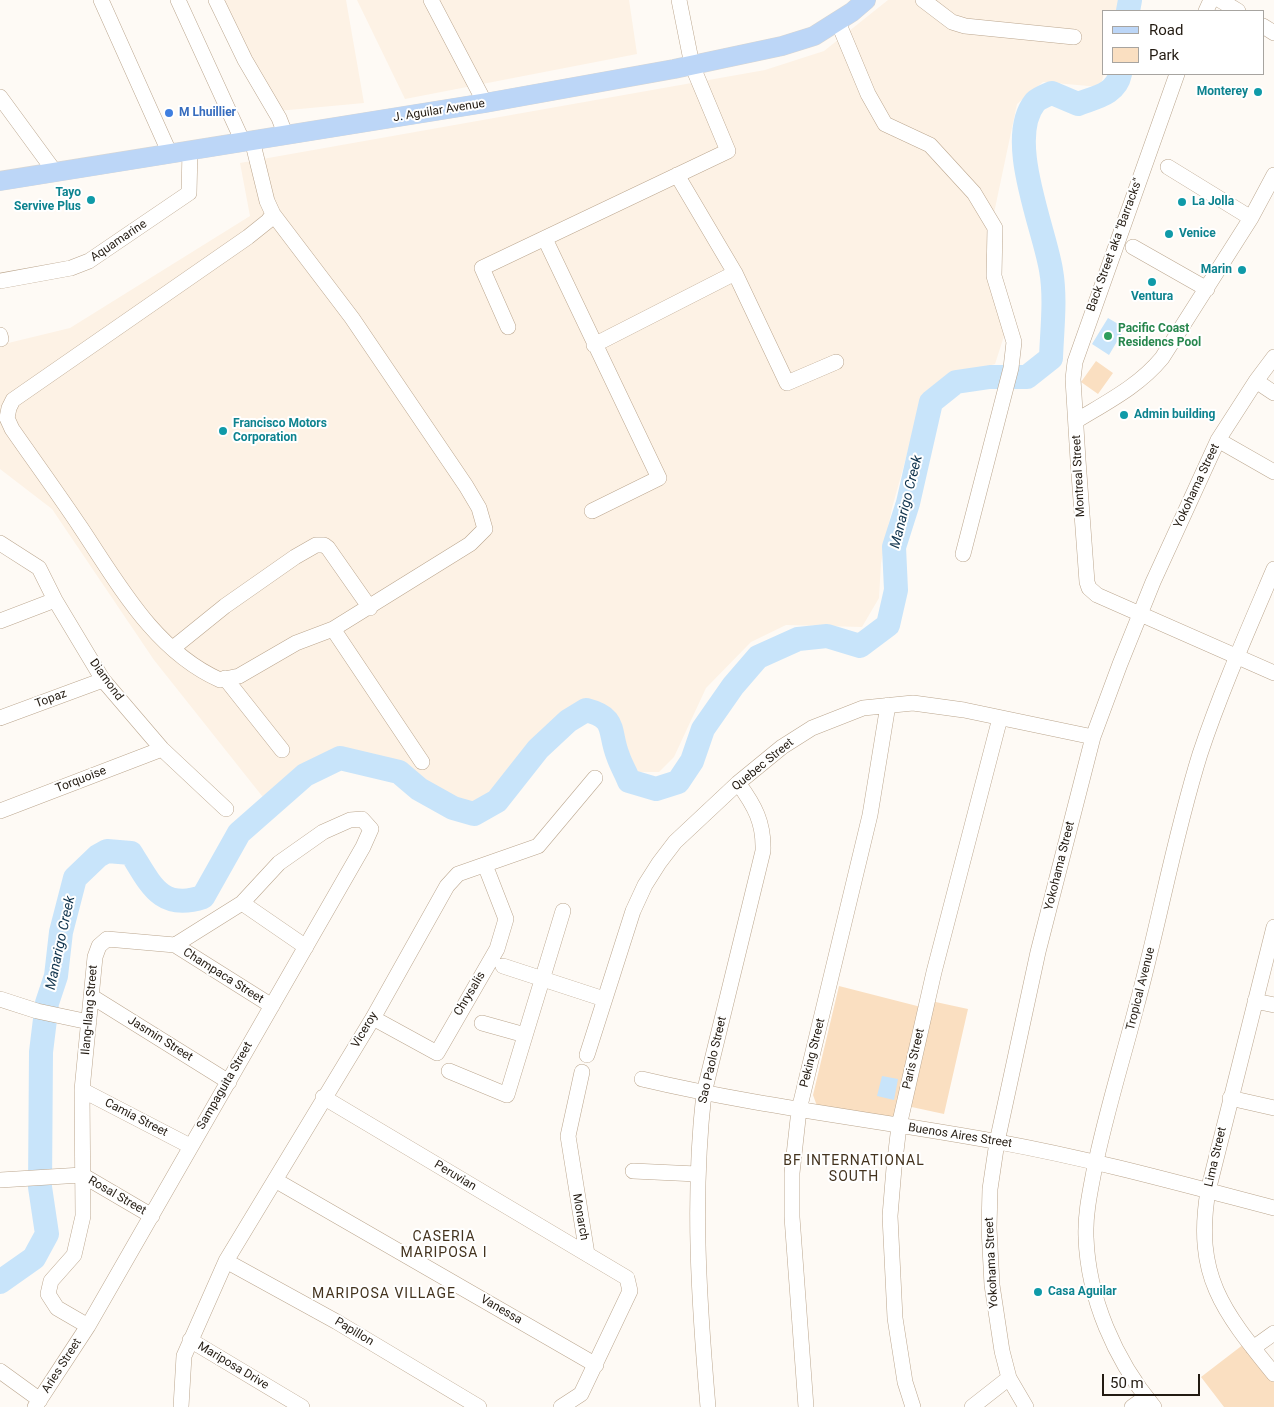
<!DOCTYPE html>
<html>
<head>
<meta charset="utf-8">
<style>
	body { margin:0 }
	#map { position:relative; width:1274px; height:1407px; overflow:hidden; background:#fefaf5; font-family:Roboto,sans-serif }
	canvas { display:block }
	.legend { position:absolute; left:1102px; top:10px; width:162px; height:65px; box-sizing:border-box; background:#fff; border:1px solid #a7a4a0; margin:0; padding:6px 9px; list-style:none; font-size:15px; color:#231b12 }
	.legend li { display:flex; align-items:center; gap:10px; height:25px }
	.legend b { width:25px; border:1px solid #a7a4a0 }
	.scale { position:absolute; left:1102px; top:1374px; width:98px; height:22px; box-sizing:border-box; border:2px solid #231b12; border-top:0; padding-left:6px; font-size:15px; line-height:18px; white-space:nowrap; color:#231b12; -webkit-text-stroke:4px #fff; paint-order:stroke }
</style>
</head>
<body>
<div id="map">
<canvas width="1274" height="1407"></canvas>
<ul class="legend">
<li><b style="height:6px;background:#bcd6f7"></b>Road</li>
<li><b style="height:14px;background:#fadfc1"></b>Park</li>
</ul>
<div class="scale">50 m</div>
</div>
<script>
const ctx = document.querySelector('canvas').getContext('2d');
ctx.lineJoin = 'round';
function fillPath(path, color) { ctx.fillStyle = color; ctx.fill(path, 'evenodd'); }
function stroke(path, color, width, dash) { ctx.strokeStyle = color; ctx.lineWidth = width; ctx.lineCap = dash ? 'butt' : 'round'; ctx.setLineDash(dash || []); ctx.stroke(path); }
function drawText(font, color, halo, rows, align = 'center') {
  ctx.font = font + ' Roboto,sans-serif'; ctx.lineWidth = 4; ctx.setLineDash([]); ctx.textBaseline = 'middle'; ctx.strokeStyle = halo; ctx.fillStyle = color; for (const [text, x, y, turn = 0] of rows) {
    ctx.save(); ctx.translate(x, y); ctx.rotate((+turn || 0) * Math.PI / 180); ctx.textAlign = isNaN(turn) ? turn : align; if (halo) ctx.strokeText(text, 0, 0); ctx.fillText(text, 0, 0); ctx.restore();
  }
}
fillPath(new Path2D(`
	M 222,0 L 346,0 L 364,103 L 278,111 Z
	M 357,0 L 629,0 L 637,54 L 405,99 Z
	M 888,0 L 1125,0 L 1122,11 L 1103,11 L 1104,74 L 1100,87 L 1043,82 L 1017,104 L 986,251 L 1005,333 L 995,364 L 968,372 L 935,386 L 918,415 L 892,508 L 881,563 L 879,598 L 862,627 L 786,625 L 751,642 L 706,688 L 674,757 L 659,772 L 636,772 L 627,758 L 611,726 L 601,714 L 586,710 L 568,721 L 538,749 L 497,801 L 474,814 L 453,808 L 419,789 L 399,772 L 340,758 L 305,775 L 266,801 L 154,660 L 52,509 L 0,469 L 0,345 L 70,328 L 250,216 L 240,163 L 765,70 L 824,51 Z`), '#fdf2e5');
fillPath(new Path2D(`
	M 1096,361 L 1113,373 L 1098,394 L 1081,382 Z
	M 839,986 L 921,1007 L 894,1120 L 817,1106 L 813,1095 Z
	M 931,1001 L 968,1009 L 944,1114 L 907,1106 Z
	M 1244,1344 L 1274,1381 L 1274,1407 L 1224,1407 L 1201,1377 Z`), '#fadfc1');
fillPath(new Path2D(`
	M 1108,318 L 1125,328 L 1109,355 L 1092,344 Z
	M 882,1076 L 898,1079 L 894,1100 L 877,1096 Z`), '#c8e4fa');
stroke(new Path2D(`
	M 1128,11 L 1130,0
	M 0,1282 L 34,1258 L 47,1234 L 40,1187 L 41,1052 L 47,1003 L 56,976 L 61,932 L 75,878 L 98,856 L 107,851 L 131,853 C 151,885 161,911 203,897 L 239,833 L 305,775 L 340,758 L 399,772 L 419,789 L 453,808 L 474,814 L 497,801 L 538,749 L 568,721 L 586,710 C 618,718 608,731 618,756 C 621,765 626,773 629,781 L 656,789 L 678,782 L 692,761 L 703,729 L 733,686 L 758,657 L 798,639 L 827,636 L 860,646 L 888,625 L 896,590 L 894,547 L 908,503 L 931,402 L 956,382 L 990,377 L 1027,377 L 1051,358 C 1052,330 1056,298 1051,270 C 1044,227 1005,139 1035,102 C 1039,98 1047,95 1052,93 L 1078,104 C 1096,97 1116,94 1120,74`), '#c8e4fa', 24);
const minor = new Path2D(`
	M 101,0 L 170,154
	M 178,0 L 243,142
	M 216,0 L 245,60 L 279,118 L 286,136
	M 431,0 L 485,103
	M 923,0 L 952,22 L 965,26 L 1074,37
	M 1220,0 L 1238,11
	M 1206,11 L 1211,0
	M 838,22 L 868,94 L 885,124 L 930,145 L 974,193 L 995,228 L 994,276 L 1014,342 L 1011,368 L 963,554
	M 1263,26 L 1274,33
	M 1177,74 L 1075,362 L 1073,379 L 1078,460 L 1087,582 L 1089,588 L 1097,595 L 1274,673
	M 0,97 L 55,172
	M 252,140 L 267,201 L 273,214 L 352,318 L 466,486 L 479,508 L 485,529 L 470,544 L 333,629 L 296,643 L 239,676 L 220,680 C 155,651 119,585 81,528 C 59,495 35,462 12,429 L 7,418 L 9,408 L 13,400 L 248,237 L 268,221 L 273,214
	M 1168,167 L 1251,218
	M 677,175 L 735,273 L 787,383 L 836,362
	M 545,239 L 659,478 L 592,511
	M 1133,247 L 1207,289
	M 0,281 L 71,268 L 89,261 L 189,193 L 190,150
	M 508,327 L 482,268 L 728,151 L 692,65 L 679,0
	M 0,335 L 1,339
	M 594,345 L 735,273
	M 1256,381 L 1274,393
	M 1076,421 C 1107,402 1139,386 1162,358 L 1251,218 L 1274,175
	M 1218,440 L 1274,472
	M 0,543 L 39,568 L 55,600 L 103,680 L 162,749 L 226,809
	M 0,621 L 55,600
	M 333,629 L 422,762
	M 173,648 L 225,606 L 295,557 L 316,545 L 324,545 L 328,548 L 370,608
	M 225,678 L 282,750
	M 0,718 L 103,680
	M 0,811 L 162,749
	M 242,903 L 306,947
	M 1274,927 L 1208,1191 C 1194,1276 1223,1311 1274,1374
	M 175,945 L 272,1006
	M 503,966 L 604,999
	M 91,996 L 229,1082
	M 0,999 L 37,1011 L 89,1022
	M 1255,1001 L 1274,1005
	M 373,1018 L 437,1053 L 497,949 L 506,919 L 485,865
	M 482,1023 L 525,1035
	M 587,1055 L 633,911 L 645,885 L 659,863 L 675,842 L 738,783 L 782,747 L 812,728 L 863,708 L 913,703 L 964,710 L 1093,737
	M 449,1071 L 507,1095 L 563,911
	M 582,1072 L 568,1136 L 587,1254
	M 642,1079 C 760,1107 880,1120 999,1142 C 1092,1159 1182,1184 1274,1208
	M 82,1090 L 190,1146
	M 323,1097 L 627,1278 L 630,1291 L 581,1394 L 561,1407
	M 1230,1098 L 1274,1108
	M 633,1171 L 697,1174
	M 0,1180 L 82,1175 L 152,1216
	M 275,1180 L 596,1365
	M 226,1261 L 337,1322 L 479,1407
	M 190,1340 L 302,1407
	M 1253,1348 L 1274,1333
	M 0,1371 L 40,1400
	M 35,1407 L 88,1326 L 363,847 L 371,829 L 362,819 L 350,820 L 323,832 L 279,863 L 242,903 L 175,945 L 107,939 L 99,946 L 95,957 L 82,1090 L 83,1216 L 74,1255 L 51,1281 L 48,1294 L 57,1308 L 88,1326
	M 181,1407 L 184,1356 L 226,1261 L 373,1018 L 447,886 L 458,874 L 538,846 L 595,778
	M 708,1407 C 699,1302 692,1198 704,1093 L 763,851 C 764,823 755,806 738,783
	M 806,1407 L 792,1217 L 792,1173 L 799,1110 L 870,815 L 888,705
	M 913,1407 L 905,1382 L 895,1318 L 890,1216 L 894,1168 L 899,1126 L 934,972 L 1000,718
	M 972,1407 L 1009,1378
	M 1026,1407 L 1009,1378 L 1002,1351 L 992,1285 L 989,1228 L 990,1189 L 997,1142 L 1038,952 L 1093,737 L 1120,664 L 1153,582 L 1218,440 L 1256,381 L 1274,357
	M 1132,1407 L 1146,1397
	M 1154,1407 C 1115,1360 1088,1298 1086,1237 C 1085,1215 1090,1192 1094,1171 C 1105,1116 1122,1062 1136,1008 C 1159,924 1174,837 1200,754 C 1221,691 1248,630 1274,569`);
const major = new Path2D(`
	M 0,181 L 485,103 L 674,69 L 782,46 L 814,36 L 852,12 L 866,0`);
stroke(minor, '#bba68e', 16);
stroke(major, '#d7d6d4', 20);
stroke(minor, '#fff', 15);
stroke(major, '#bcd6f7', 19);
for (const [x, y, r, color] of [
	[1258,92,5,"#0f9aa8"],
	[169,113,5,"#3f7fe0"],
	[91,200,5,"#0f9aa8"],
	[1182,202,5,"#0f9aa8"],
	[1169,234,5,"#0f9aa8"],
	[1242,270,5,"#0f9aa8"],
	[1152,282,5,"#0f9aa8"],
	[1108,336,5,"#2e9e5b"],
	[1124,415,5,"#0f9aa8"],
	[223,431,5,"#0f9aa8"],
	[1038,1292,5,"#0f9aa8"]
]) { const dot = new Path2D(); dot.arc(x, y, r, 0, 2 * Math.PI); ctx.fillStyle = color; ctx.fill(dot); stroke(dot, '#fff', 2); }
drawText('bold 12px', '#0d838f', '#fff', [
	["Monterey",1248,92,"right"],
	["Tayo",81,193,"right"],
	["Servive Plus",81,207,"right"],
	["La Jolla",1192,202],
	["Venice",1179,234],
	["Marin",1232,270,"right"],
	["Ventura",1152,297,"center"],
	["Admin building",1134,415],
	["Francisco Motors",233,424],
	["Corporation",233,438],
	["Casa Aguilar",1048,1292]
], 'left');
drawText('12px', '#231b12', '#fff', [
	["J. Aguilar Avenue",439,111,-9],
	["Aquamarine",119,241,-34],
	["Back Street aka \"Barracks\"",1115,245,-70],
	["Montreal Street",1079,476,-93],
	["Yokohama Street",1197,486,-65],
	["Diamond",106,680,54],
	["Topaz",51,699,-20],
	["Quebec Street",763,765,-39],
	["Torquoise",81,780,-21],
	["Yokohama Street",1060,866,-76],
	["Champaca Street",223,976,32],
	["Tropical Avenue",1141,989,-76],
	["Chrysalis",470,994,-59],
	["Ilang-Ilang Street",90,1010,-85],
	["Viceroy",365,1030,-59],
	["Jasmin Street",160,1039,32],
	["Peking Street",813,1053,-76],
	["Paris Street",914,1059,-77],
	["Sao Paolo Street",713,1060,-77],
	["Sampaguita Street",225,1086,-60],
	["Camia Street",136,1118,27],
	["Buenos Aires Street",960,1136,9],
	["Lima Street",1216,1157,-77],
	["Peruvian",455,1176,31],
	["Rosal Street",117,1196,30],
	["Monarch",580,1217,80],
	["Yokohama Street",992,1263,-93],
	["Vanessa",501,1310,30],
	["Papillon",354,1332,31],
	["Aries Street",62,1366,-57],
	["Mariposa Drive",233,1366,31]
]);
drawText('bold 12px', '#366cbe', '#fff', [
	["M Lhuillier",179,113]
], 'left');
drawText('bold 12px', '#27864d', '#fff', [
	["Pacific Coast",1118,329],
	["Residencs Pool",1118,343]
], 'left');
drawText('italic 14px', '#0e324c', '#fff', [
	["Manarigo Creek",907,502,-76],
	["Manarigo Creek",61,943,-78]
]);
ctx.letterSpacing = '1px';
drawText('14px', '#44331e', '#fff', [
	["BF INTERNATIONAL",854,1161],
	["SOUTH",854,1177],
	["CASERIA",444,1237],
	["MARIPOSA I",444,1253],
	["MARIPOSA VILLAGE",384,1294]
]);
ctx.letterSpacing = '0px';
</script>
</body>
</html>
